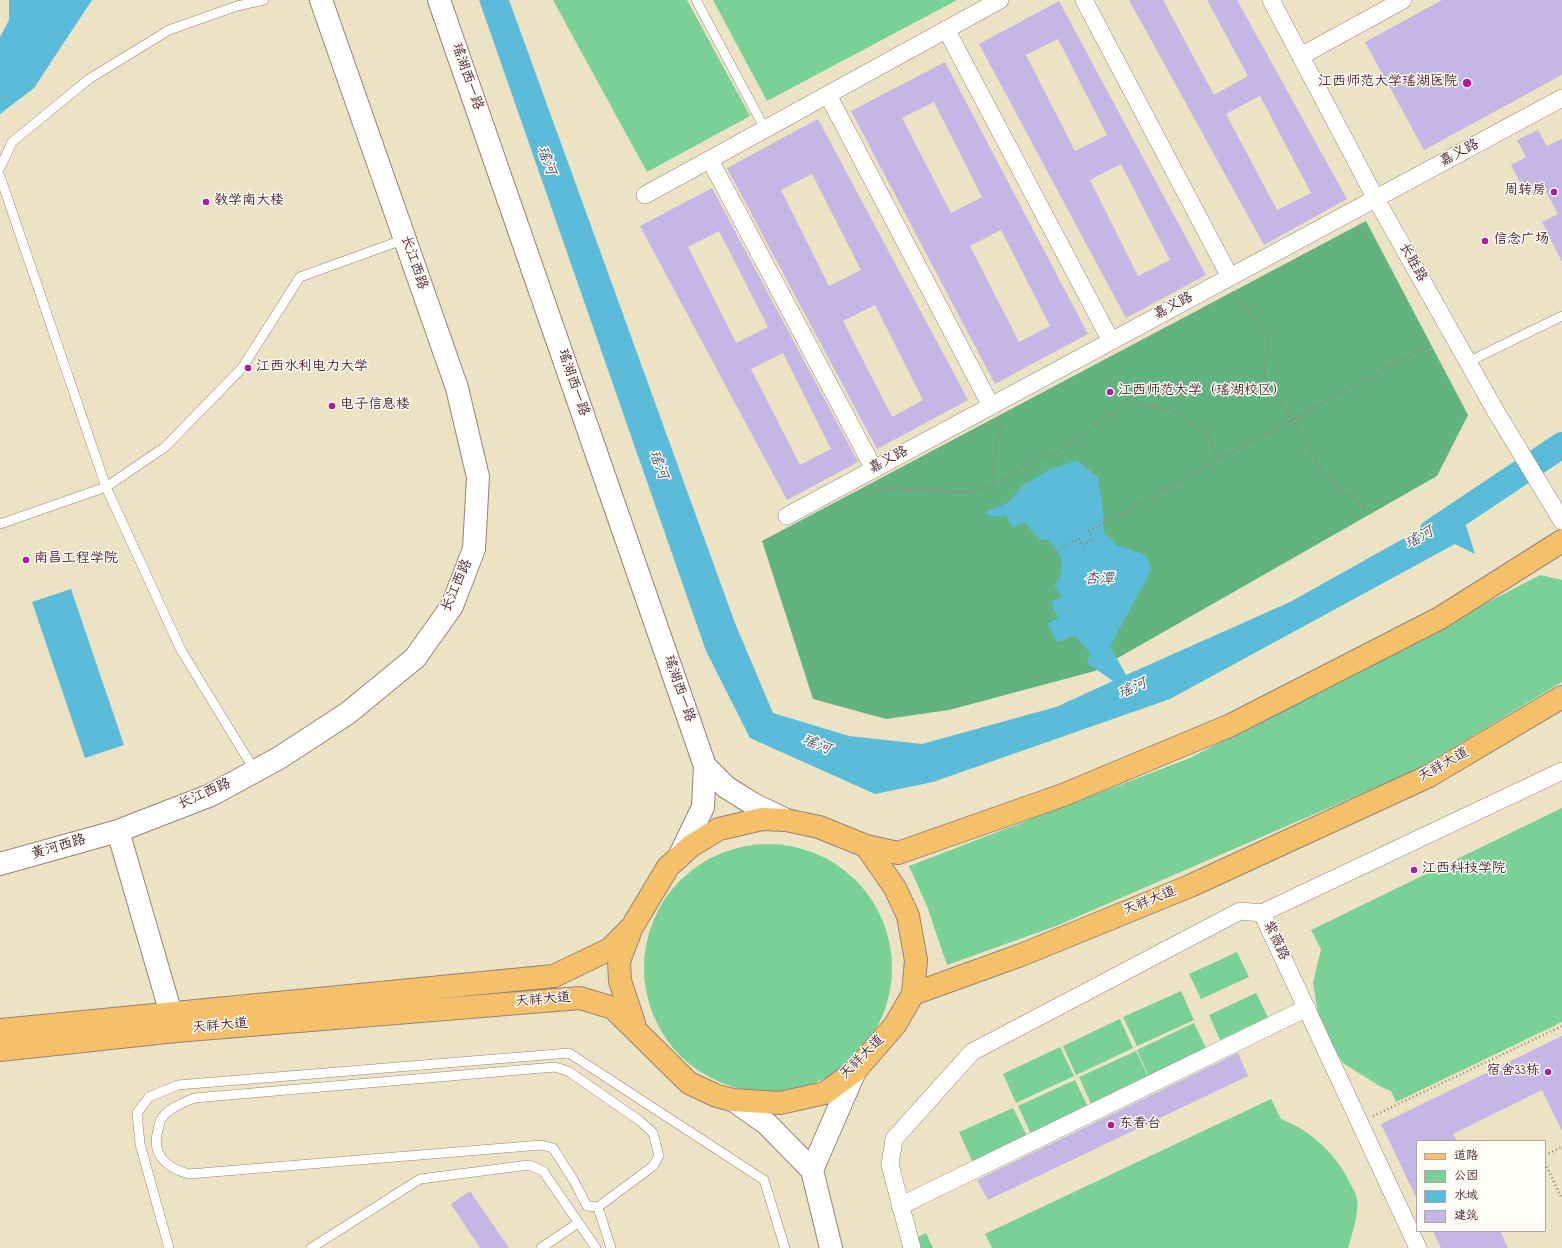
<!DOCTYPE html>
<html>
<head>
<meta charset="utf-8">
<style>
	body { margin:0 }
	#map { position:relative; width:1562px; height:1248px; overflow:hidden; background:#ebe3c3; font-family:"Indie Flower","LXGW WenKai TC",sans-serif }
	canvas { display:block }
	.legend { position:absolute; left:1416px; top:1140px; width:130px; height:92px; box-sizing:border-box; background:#fdfcf7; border:1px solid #b5a4a5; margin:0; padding:5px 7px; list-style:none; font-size:12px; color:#4a1f2b }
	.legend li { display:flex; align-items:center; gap:8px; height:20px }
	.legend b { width:20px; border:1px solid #b5a4a5 }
</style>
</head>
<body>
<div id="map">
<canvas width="1562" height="1248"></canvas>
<ul class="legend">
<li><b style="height:5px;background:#f4c16a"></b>道路</li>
<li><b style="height:11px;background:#79d197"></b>公园</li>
<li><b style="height:11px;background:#5abcd8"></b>水域</li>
<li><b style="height:11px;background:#c4b7e5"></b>建筑</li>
</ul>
</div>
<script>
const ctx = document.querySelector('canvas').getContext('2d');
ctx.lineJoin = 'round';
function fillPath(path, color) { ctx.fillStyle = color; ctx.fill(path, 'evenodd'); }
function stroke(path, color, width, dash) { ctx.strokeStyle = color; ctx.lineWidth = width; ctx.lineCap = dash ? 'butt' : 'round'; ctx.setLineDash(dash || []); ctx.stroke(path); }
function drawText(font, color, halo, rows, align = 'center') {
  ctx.font = font + ' "Indie Flower","LXGW WenKai TC",sans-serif'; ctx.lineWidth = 3; ctx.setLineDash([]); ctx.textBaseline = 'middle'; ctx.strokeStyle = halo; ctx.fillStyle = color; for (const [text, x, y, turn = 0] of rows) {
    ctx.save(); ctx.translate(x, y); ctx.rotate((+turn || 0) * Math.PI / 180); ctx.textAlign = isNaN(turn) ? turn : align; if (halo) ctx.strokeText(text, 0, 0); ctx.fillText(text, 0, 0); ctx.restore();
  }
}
fillPath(new Path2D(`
	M 553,0 L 687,0 L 750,116 L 647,172 Z
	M 713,0 L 957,0 L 767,101 Z
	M 1540,575 L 1562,580 L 1562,682 L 1416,770 L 1056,926 L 947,965 L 927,906 L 909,866 L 1190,758 Z
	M 1562,808 L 1562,1022 L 1396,1102 L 1391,1091 L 1381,1087 L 1343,1063 L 1321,1030 L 1313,983 L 1321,949 L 1311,930 Z
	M644 968a124 124 0 1 1 248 0a124 124 0 1 1-248 0Z
	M 1237,952 L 1249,977 L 1201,999 L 1189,974 Z
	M 1181,991 L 1194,1020 L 1137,1046 L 1123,1017 Z
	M 1256,993 L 1268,1017 L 1220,1040 L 1209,1015 Z
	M 1120,1019 L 1133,1048 L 1076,1075 L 1063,1046 Z
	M 1194,1023 L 1208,1052 L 1150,1079 L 1137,1050 Z
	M 1060,1047 L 1074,1076 L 1016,1103 L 1003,1074 Z
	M 1136,1051 L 1150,1080 L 1092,1106 L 1079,1077 Z
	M 1075,1080 L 1089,1109 L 1032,1136 L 1018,1106 Z
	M 1271,1099 L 1281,1119 C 1312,1131 1337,1155 1351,1185 C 1353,1189 1357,1195 1357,1199 C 1359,1213 1352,1235 1348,1248 L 992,1248 L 985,1234 Z
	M 1013,1108 L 1028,1138 L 973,1163 L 959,1132 Z
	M 926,1233 L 933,1248 L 914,1248 L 912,1240 Z`), '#79d197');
fillPath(new Path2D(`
	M 1366,221 L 1468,415 L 1437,476 L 1095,671 L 949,710 L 886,719 L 813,699 L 762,541 Z`), '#62b380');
fillPath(new Path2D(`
	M 9,0 L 92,0 L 34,88 L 0,114 L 0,37 L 9,20 Z
	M 479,0 L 509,0 L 735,623 L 773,713 L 849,736 L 922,744 L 1056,707 L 1113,681 L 1087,663 L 1090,653 L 1075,636 L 1057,642 L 1047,624 L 1058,618 L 1051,602 L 1062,596 L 1054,585 L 1060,579 L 1062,558 L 1049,540 L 1039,539 L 1024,522 L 1012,528 L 1006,515 L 993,517 L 984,513 L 1009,502 L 1022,486 L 1050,469 L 1077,461 L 1097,476 L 1102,500 L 1104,533 L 1117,545 L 1145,555 L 1152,569 L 1110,646 L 1126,675 L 1290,602 L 1460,507 L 1475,554 L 1455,544 L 1170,699 L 933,782 L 875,794 L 750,738 L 706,651 Z
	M 71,589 L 124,745 L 85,758 L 32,602 Z`), '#5abcd8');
stroke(new Path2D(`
	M 1432,532 L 1562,445`), '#5abcd8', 26);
fillPath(new Path2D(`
	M 1129,0 L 1163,0 L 1214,95 L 1248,76 L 1207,0 L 1237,0 L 1347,199 L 1264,245 ZM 1260,96 L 1311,193 L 1277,210 L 1226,114 Z
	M 1442,0 L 1562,0 L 1562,75 L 1424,150 L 1365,42 Z
	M 1059,1 L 1206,275 L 1126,318 L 979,44 ZM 1058,39 L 1107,135 L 1075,151 L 1026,55 ZM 1121,164 L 1170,260 L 1138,276 L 1090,180 Z
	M 945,62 L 1088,334 L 995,384 L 851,111 ZM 934,102 L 982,197 L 951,213 L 902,118 ZM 1001,230 L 1050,326 L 1019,342 L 970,246 Z
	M 818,119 L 968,400 L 877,449 L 727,168 ZM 812,174 L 861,270 L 829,286 L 781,190 ZM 875,305 L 923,400 L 892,417 L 843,321 Z
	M 1538,130 L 1547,146 L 1562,139 L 1562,262 L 1542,222 L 1558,214 L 1544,188 L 1528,197 L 1511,165 L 1526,157 L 1517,140 Z
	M 712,188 L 858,462 L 787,500 L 640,226 ZM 719,231 L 768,327 L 736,343 L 688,247 ZM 783,353 L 831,449 L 800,465 L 751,369 Z
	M 1562,1036 L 1562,1131 L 1542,1090 L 1453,1134 L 1457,1141 L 1417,1141 L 1417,1199 L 1381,1124 Z
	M 1238,1053 L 1248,1076 L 988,1200 L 977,1180 Z
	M 470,1191 L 509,1248 L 480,1248 L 451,1204 Z
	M 1433,1231 L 1500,1231 L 1508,1248 L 1441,1248 Z`), '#c4b7e5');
const service = new Path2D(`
	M 696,0 L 765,129
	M 0,168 L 12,142 L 89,79 L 169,30 L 237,6 L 264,0
	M 0,176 L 106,487 L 181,650 L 255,771
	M 1468,362 L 1562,316
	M 0,524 L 106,487 L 165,447 L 242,368 L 300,277 L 405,239
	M 555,1067 L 568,1071 L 640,1121 L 653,1133 L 659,1156 L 653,1166 L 641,1175 L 598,1207 L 587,1206 L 574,1181 L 553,1148 L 541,1145 L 189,1174 C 166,1168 151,1154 158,1130 C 159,1126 159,1121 162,1118 C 169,1108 183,1103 194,1098 Z
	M 598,1207 L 611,1248
	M 169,1248 L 140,1144 L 137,1113 L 149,1097 L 178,1085 L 569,1053 L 764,1180 L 785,1248
	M 311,1248 L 420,1179 L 529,1165 L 543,1171 L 596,1248
	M 541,1248 L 578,1223`);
const minor = new Path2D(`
	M 1084,0 L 1230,277
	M 1271,0 L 1376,199 L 1495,410 L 1562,521
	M 946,29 L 1111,341
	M 1301,56 L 1403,0
	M 828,95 L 991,406
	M 710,160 L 874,469
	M 645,195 L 1000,0
	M 787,516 L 1562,98
	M 900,1206 L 1307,1008
	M 912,1248 L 890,1165 L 894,1139 L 972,1052 L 1240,911 L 1262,913
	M 1418,1248 L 1262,913 L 1562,771`);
const tertiary = new Path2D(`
	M 439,0 L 705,766
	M 679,857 L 703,807 L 705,766 L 726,787 L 753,804 L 786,820
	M 0,864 L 118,831
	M 176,1031 L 118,831 L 211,795 L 279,758 L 348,713 L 415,658 L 452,606 L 474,549 L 478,477 L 457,388 L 321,0
	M 733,1100 L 767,1124 L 812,1170 L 831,1248
	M 812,1170 L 855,1071`);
const primary = new Path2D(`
	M 866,846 L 895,888 L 908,916 L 916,960 L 913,994
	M 630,932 L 619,961 L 620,981 L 634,1023
	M 0,1030 L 554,976 L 610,949 L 632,927 L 668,867 L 691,846 L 719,829 L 762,819 L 786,820 L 819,827 L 866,846 L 898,853 L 1063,795 L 1231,725 L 1440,618 L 1562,541
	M 0,1050 L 176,1031 L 580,998 L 613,1008 L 689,1083 L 717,1096 L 733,1100 L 780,1103 L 825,1093 L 855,1071 L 895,1025 L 913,994 L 1021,955 L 1190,886 L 1429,776 L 1562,697`);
stroke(service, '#9a8177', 10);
stroke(minor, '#9a8177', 18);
stroke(tertiary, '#9a8177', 24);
stroke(primary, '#9a8177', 24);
stroke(new Path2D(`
	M 1232,292 L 1262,327 L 1266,335 L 1268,345 L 1264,375 L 1291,420 L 1325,474 L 1345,493 L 1363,505 L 1365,509
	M 992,485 L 994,458 L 1002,419
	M 878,488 L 971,492 L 998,483 L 1037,458 L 1056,453 L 1113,413 L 1128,398 L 1144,406 L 1172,410 L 1195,425 L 1207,434 L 1219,459
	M 1054,552 L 1079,539 L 1082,545 L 1093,539 L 1089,531 L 1425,347
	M 1373,1116 L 1562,1026
	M 1545,1155 L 1562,1147
	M 1545,1163 L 1562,1199`), '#9a8177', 2.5, [1, 3]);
stroke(service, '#fff', 9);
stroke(minor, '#fff', 17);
stroke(tertiary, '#fff', 22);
stroke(primary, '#f4c16a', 22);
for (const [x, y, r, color] of [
	[1467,83,5,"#b5179e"],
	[1554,192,4,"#b5179e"],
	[206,202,4,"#b5179e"],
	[1485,241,4,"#b5179e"],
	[248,368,4,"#b5179e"],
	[1110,392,4,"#b5179e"],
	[332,406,4,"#b5179e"],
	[26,560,4,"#b5179e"],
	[1414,870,4,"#b5179e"],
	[1548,1072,4,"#b5179e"],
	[1111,1125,4,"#b5179e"]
]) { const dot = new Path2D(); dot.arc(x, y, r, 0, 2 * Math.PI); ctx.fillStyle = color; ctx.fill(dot); stroke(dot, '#fdfcf7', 1.5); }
drawText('14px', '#4a1f2b', '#fdfcf7', [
	["瑶湖西一路",466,77,71],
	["嘉义路",1460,154,-28],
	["长江西路",413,263,71],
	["长胜路",1412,263,61],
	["嘉义路",1174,307,-28],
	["瑶湖西一路",572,383,71],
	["嘉义路",889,461,-28],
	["长江西路",458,586,-66],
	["瑶湖西一路",678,689,71],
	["天祥大道",1444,766,-29],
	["长江西路",205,795,-24],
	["黄河西路",59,848,-16],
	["天祥大道",1150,902,-22],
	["紫薇路",1275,941,65],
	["天祥大道",543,1001,-5],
	["天祥大道",220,1027,-5],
	["天祥大道",863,1058,-45]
]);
drawText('14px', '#4a1f2b', '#fdfcf7', [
	["江西师范大学瑶湖医院",1458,83,"right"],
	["周转房",1546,192,"right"],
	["教学南大楼",214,202],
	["信念广场",1493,241],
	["江西水利电力大学",256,368],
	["江西师范大学（瑶湖校区）",1118,392],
	["电子信息楼",340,406],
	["南昌工程学院",34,560],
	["江西科技学院",1422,870],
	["宿舍33栋",1540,1072,"right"],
	["东看台",1119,1125]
], 'left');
drawText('italic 15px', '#505668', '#fdfcf7', [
	["瑶河",545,161,70],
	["瑶河",657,465,69],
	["瑶河",1420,539,-30],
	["杏潭",1099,581],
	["瑶河",1133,690,-25],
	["瑶河",816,746,22]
]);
</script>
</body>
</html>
